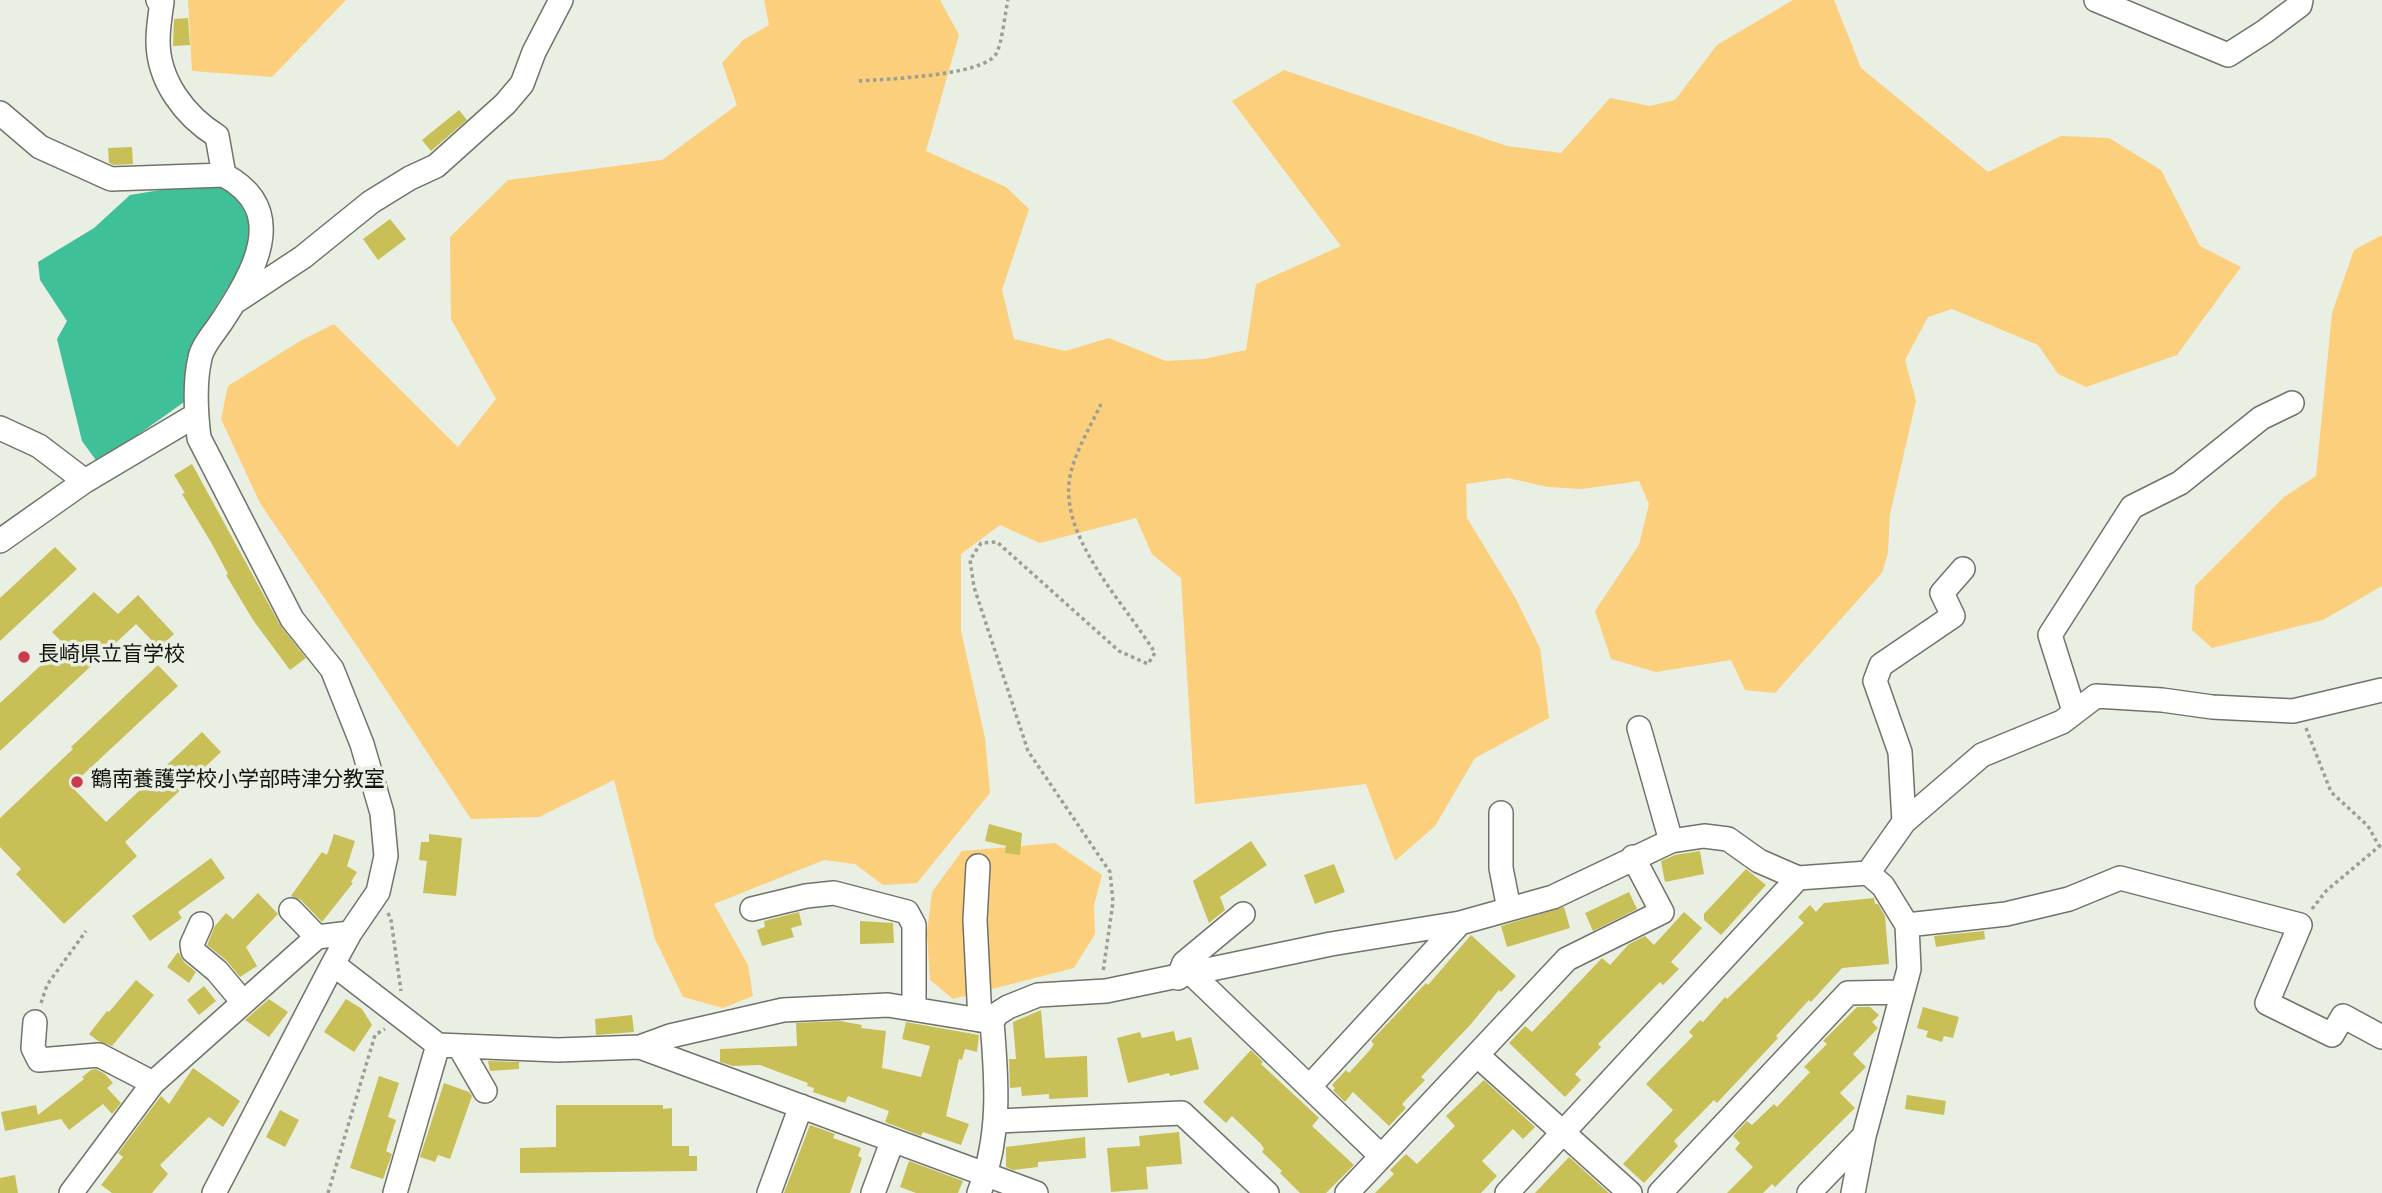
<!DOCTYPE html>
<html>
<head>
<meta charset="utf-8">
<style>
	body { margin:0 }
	canvas { display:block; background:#eaefe3 }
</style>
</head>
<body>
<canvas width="2382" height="1193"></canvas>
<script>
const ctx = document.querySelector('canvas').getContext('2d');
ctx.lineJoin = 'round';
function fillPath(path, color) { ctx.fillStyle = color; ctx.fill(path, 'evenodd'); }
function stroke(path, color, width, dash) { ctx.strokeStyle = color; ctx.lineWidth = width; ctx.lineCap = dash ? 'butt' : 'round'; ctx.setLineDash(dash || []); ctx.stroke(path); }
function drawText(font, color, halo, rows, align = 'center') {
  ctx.font = font + ' Spectral,"Noto Sans JP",serif'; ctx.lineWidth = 7; ctx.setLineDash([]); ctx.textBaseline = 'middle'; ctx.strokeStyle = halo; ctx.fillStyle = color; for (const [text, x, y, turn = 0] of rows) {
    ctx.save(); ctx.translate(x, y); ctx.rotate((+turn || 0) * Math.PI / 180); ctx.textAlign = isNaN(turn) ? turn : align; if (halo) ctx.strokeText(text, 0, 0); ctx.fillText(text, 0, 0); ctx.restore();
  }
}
fillPath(new Path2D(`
	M 188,0 L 346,0 L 272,77 L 192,71 Z
	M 764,0 L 940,0 L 959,35 L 926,151 L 1006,187 L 1029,209 L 1002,290 L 1014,339 L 1065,351 L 1109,338 L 1166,361 L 1204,359 L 1246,350 L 1256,284 L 1341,246 L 1232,101 L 1284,70 L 1507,146 L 1561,153 L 1610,98 L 1650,106 L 1675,100 L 1717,45 L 1793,0 L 1834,0 L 1861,68 L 1988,172 L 2061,136 L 2109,138 L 2161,170 L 2200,246 L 2241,267 L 2177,355 L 2086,387 L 2058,374 L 2038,345 L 1952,309 L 1928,317 L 1905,360 L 1916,401 L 1890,514 L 1888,553 L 1882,573 L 1775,693 L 1745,690 L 1731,660 L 1656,672 L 1611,659 L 1595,611 L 1639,545 L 1649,504 L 1639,481 L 1582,489 L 1548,487 L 1508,478 L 1466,484 L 1467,518 L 1515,597 L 1540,648 L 1549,718 L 1475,758 L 1435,826 L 1395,861 L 1366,784 L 1195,804 L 1181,578 L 1152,554 L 1136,518 L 1040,543 L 1000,525 L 961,554 L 961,631 L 985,738 L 990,793 L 917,883 L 883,885 L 855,864 L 824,860 L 714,904 L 748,965 L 753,996 L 723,1008 L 683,997 L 655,939 L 614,780 L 539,817 L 471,819 L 367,661 L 260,503 L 221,419 L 228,386 L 300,341 L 334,324 L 458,447 L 496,399 L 451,319 L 450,237 L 508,180 L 662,160 L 737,105 L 722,63 L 743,40 L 769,25 Z
	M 2382,235 L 2382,586 L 2323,620 L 2212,648 L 2192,630 L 2195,586 L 2284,497 L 2316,476 L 2332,313 L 2354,250 Z
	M 1055,843 L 1102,875 L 1094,905 L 1095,934 L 1074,968 L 953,999 L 930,980 L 927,933 L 932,892 L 962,851 Z`), '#fbcf7b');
fillPath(new Path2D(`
	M 215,181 L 234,192 L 250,222 L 252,238 L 244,262 L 213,311 L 186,362 L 187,400 L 98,463 L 82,441 L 57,339 L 67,321 L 40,280 L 38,262 L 94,228 L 130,195 Z`), '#40c098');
fillPath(new Path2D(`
	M 188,18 L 190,45 L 173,46 L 174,19 Z
	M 459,110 L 467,120 L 431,151 L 422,140 Z
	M 132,147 L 133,164 L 114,165 L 109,163 L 108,148 Z
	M 390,219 L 406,239 L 378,260 L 363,239 Z
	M 192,464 L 280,625 L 306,658 L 290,670 L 253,620 L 226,575 L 228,574 L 212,544 L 182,494 L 185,493 L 174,475 Z
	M 55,547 L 77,569 L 0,641 L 0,598 Z
	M 94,592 L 118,614 L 138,595 L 174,634 L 159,648 L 136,624 L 0,751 L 0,703 L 64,644 L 52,632 Z
	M 158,665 L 178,686 L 71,786 L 106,822 L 202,732 L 221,752 L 125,842 L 137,856 L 64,924 L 16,874 L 21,869 L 0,847 L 0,818 L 73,749 L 71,747 Z
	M 989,824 L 1022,833 L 1020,855 L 1005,853 L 1006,846 L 985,841 Z
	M 334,834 L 355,841 L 347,866 L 357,872 L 351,882 L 353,883 L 322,922 L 301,900 L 291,896 L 322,852 L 327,855 Z
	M 429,834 L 462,838 L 456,896 L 423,893 L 427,861 L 419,860 L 421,842 L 429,842 Z
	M 1251,841 L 1267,865 L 1220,897 L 1225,910 L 1209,923 L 1193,881 Z
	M 1700,851 L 1704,874 L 1665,882 L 1661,861 L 1675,855 Z
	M 211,858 L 225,878 L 178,912 L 182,918 L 150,941 L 132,916 Z
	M 1334,864 L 1345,892 L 1315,904 L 1304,875 Z
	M 1746,869 L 1766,885 L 1721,935 L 1704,920 L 1704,914 Z
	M 1629,892 L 1637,909 L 1593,931 L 1585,913 Z
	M 258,893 L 278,914 L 246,947 L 257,966 L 240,977 L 226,960 L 207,945 L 215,926 L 226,913 L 233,919 Z
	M 1874,898 L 1875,904 L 1878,904 L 1885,916 L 1889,964 L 1842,968 L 1811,1002 L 1809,1000 L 1776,1036 L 1778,1038 L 1717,1103 L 1714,1100 L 1674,1141 L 1678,1146 L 1644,1183 L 1623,1164 L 1673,1110 L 1646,1084 L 1693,1036 L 1689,1032 L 1700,1020 L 1703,1022 L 1725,997 L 1727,999 L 1804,923 L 1798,917 L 1810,905 L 1816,912 L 1824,903 Z
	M 1564,907 L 1570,928 L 1507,947 L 1501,926 Z
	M 799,912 L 802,925 L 791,928 L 794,937 L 762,946 L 757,930 L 765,927 L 764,921 Z
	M 1684,912 L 1702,928 L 1671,962 L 1679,969 L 1663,985 L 1660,982 L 1598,1044 L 1601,1047 L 1575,1074 L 1581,1080 L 1565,1097 L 1509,1043 L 1525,1026 L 1532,1032 L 1602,958 L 1610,965 L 1629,944 L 1645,936 L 1654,945 Z
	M 860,921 L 893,923 L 894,943 L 860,944 Z
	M 1984,931 L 1985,939 L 1936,947 L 1934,936 Z
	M 1471,935 L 1516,976 L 1501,992 L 1499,990 L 1471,1024 L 1421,1077 L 1425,1080 L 1402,1104 L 1406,1108 L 1389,1126 L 1353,1092 L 1345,1102 L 1333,1090 L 1335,1088 L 1332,1085 L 1346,1070 L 1349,1073 L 1370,1050 L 1374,1044 L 1371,1041 L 1426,983 L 1428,985 Z
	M 178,952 L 184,962 L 196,972 L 189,983 L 167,967 Z
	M 136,980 L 154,995 L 112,1046 L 98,1041 L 89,1034 L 107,1011 L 109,1012 Z
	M 204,986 L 216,1001 L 199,1015 L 187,1000 Z
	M 269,999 L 288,1012 L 269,1037 L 245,1020 Z
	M 346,999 L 362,1009 L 372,1025 L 354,1052 L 324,1032 Z
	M 1857,1007 L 1870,1007 L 1879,1015 L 1872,1022 L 1878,1028 L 1853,1054 L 1866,1067 L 1840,1093 L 1855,1108 L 1775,1187 L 1772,1184 L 1763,1193 L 1727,1193 L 1753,1167 L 1735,1149 L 1740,1143 L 1733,1136 L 1747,1121 L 1752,1125 L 1774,1104 L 1777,1107 L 1810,1072 L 1804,1067 L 1827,1044 L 1823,1041 Z
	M 1923,1007 L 1959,1017 L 1953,1038 L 1944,1036 L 1942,1042 L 1926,1037 L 1928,1031 L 1917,1028 Z
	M 1041,1010 L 1045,1058 L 1087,1056 L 1088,1097 L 1049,1099 L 1049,1094 L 1022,1096 L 1021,1087 L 1010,1088 L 1009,1059 L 1016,1059 L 1013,1022 Z
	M 632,1015 L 634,1032 L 596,1035 L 595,1019 Z
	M 840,1021 L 862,1025 L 861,1028 L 886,1031 L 882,1068 L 921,1077 L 930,1046 L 902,1039 L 906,1022 L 979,1035 L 977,1052 L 965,1049 L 962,1060 L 959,1059 L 946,1116 L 969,1124 L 961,1145 L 923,1132 L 921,1136 L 885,1122 L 889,1111 L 848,1096 L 845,1103 L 813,1092 L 814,1088 L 807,1086 L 808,1083 L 760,1065 L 733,1066 L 720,1062 L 720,1049 L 797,1046 L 796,1023 Z
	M 1174,1031 L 1176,1041 L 1191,1037 L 1199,1069 L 1170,1076 L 1169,1073 L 1128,1083 L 1117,1038 L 1140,1032 L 1142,1038 Z
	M 1251,1050 L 1263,1062 L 1261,1064 L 1319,1118 L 1312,1126 L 1354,1165 L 1326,1193 L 1300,1193 L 1280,1173 L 1282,1171 L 1262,1152 L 1264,1149 L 1261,1144 L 1232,1116 L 1226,1123 L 1203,1102 Z
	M 488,1061 L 519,1062 L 519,1069 L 490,1071 Z
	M 193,1068 L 240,1101 L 223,1127 L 209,1117 L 160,1165 L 168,1174 L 152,1193 L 112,1193 L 101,1185 L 123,1157 L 118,1153 L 161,1096 L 169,1104 Z
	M 96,1069 L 105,1074 L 113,1083 L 107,1088 L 121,1103 L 112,1114 L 103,1104 L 69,1130 L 61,1119 L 5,1131 L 1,1112 L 36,1105 L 38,1115 L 84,1079 L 82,1077 L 91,1070 Z
	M 379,1076 L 399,1083 L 388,1117 L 396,1120 L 386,1151 L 392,1154 L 383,1179 L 350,1168 Z
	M 1484,1080 L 1535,1127 L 1523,1139 L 1513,1129 L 1482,1161 L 1497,1176 L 1481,1193 L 1375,1193 L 1394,1174 L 1390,1170 L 1406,1154 L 1417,1164 L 1455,1126 L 1446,1116 Z
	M 444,1083 L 469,1092 L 472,1096 L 450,1159 L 438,1155 L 435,1162 L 420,1157 Z
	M 1907,1095 L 1946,1101 L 1944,1115 L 1905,1109 Z
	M 556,1105 L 663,1105 L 663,1109 L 672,1108 L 672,1146 L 689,1146 L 689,1156 L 697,1156 L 697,1171 L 520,1173 L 520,1148 L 556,1147 Z
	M 280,1110 L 299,1120 L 285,1147 L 266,1137 Z
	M 810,1125 L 835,1134 L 833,1138 L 861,1148 L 858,1156 L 862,1158 L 850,1193 L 784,1193 Z
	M 1179,1132 L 1182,1164 L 1146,1167 L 1148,1189 L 1111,1192 L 1107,1148 L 1140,1146 L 1139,1136 Z
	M 1085,1137 L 1086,1158 L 1038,1162 L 1038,1167 L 1013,1170 L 1006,1167 L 1006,1147 Z
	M 1569,1157 L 1609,1193 L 1535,1193 Z
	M 909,1161 L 963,1181 L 958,1193 L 916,1193 L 900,1187 Z
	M 15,1175 L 18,1193 L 0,1193 L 0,1178 Z`), '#c9bf57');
const minor = new Path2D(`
	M 158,0 L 162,2 C 160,15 158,28 158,41 C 158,81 185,116 217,136 L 224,175
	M 2096,0 L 2228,55 L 2264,32 L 2300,5 L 2301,0
	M 0,113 L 40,147 L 111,179 L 224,175 C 291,211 253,274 222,321 C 215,332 202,346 200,358 C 194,383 196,413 199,438 L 292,619 L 332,669 L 362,744 L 382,813 L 386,856 L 378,892 L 350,933 L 333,964 L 214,1193
	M 238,300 L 303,257 L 371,202 L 410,178 L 436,166 L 505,104 L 522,84 L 534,52 L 561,0
	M 0,428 L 39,446 L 85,481
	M 0,541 L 85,481 L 196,415
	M 2074,711 L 2050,635 L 2132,507 L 2180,483 L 2261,418 L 2292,403
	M 1639,728 L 1671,841
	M 1501,813 L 1501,868 L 1509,909
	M 1904,822 L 1900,752 L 1875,681 L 1881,665 L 1953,616 L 1942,593 L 1963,569
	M 978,866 L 975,920 L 980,1020
	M 1868,873 L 1904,822 L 1982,755 L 2062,722 L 2096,696 L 2162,700 L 2212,707 L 2293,711 L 2382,690
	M 752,909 L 806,896 L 834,893 L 907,912 L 914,925 L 914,1009
	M 291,910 L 317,937
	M 201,924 L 192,944 L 193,951 L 217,971 L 243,1002
	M 1907,925 L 2006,914 L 2069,899 L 2120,878 L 2300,925 L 2267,1003 L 2332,1035 L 2343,1016 L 2382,1037
	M 333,964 L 438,1045 L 558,1050 L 640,1047 L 670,1036 L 783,1010 L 888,1005 L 992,1022 L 997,1014 L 1008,1007 L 1038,995 L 1106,991 L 1331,944 L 1460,923 L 1553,897 L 1671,841 L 1704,836 L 1728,839 L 1759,861 L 1798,878 L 1868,873 L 1883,886 L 1907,925 L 1909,969 L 1864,1136 L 1853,1193
	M 1193,975 L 1380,1155
	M 1178,978 L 1184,963 L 1243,914
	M 35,1022 L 33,1048 L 39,1060 L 99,1055 L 153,1083
	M 459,1046 L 485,1091
	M 640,1047 L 1036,1193
	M 1477,1055 L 1630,1193
	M 1310,1086 L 1460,923
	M 997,1121 L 1182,1113 L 1267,1193
	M 71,1193 L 153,1083 L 317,937 L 350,933
	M 395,1193 L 438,1045
	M 769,1193 L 801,1106
	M 873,1193 L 892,1142
	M 979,1193 C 1001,1136 997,1082 992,1022
	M 1347,1193 L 1567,959 L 1662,912 L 1633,857
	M 1507,1193 L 1798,878
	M 1660,1193 L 1848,993 L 1902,992
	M 1809,1193 L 1864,1136`);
stroke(minor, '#6f7369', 26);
stroke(new Path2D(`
	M 859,81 C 885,79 983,76 996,54 C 1002,44 1005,13 1008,0
	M 1101,404 C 1090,428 1072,456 1069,483 C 1063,542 1126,605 1155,653 L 1148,664 L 1119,651 L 997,542 L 981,543 L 970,560 L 974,587 L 1028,751 L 1110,872 L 1113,902 L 1103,972
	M 2306,728 L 2331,792 L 2368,826 L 2379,846
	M 2312,909 L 2326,891 L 2382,844
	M 388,913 L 391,920 L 401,991
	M 41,1003 L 47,985 L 86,931
	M 328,1193 L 375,1035 L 385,1029`), '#9b9f96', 3.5, [3.5, 3.5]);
stroke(minor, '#fff', 23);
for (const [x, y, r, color] of [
	[24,657,7,"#cc3b4d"],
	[77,782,7,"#cc3b4d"]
]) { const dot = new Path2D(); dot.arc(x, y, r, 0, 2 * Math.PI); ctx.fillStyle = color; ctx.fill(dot); stroke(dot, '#eaefe3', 2.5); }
drawText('21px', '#12130f', '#eaefe3', [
	["長崎県立盲学校",38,657],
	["鶴南養護学校小学部時津分教室",91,782]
], 'left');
</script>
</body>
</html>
